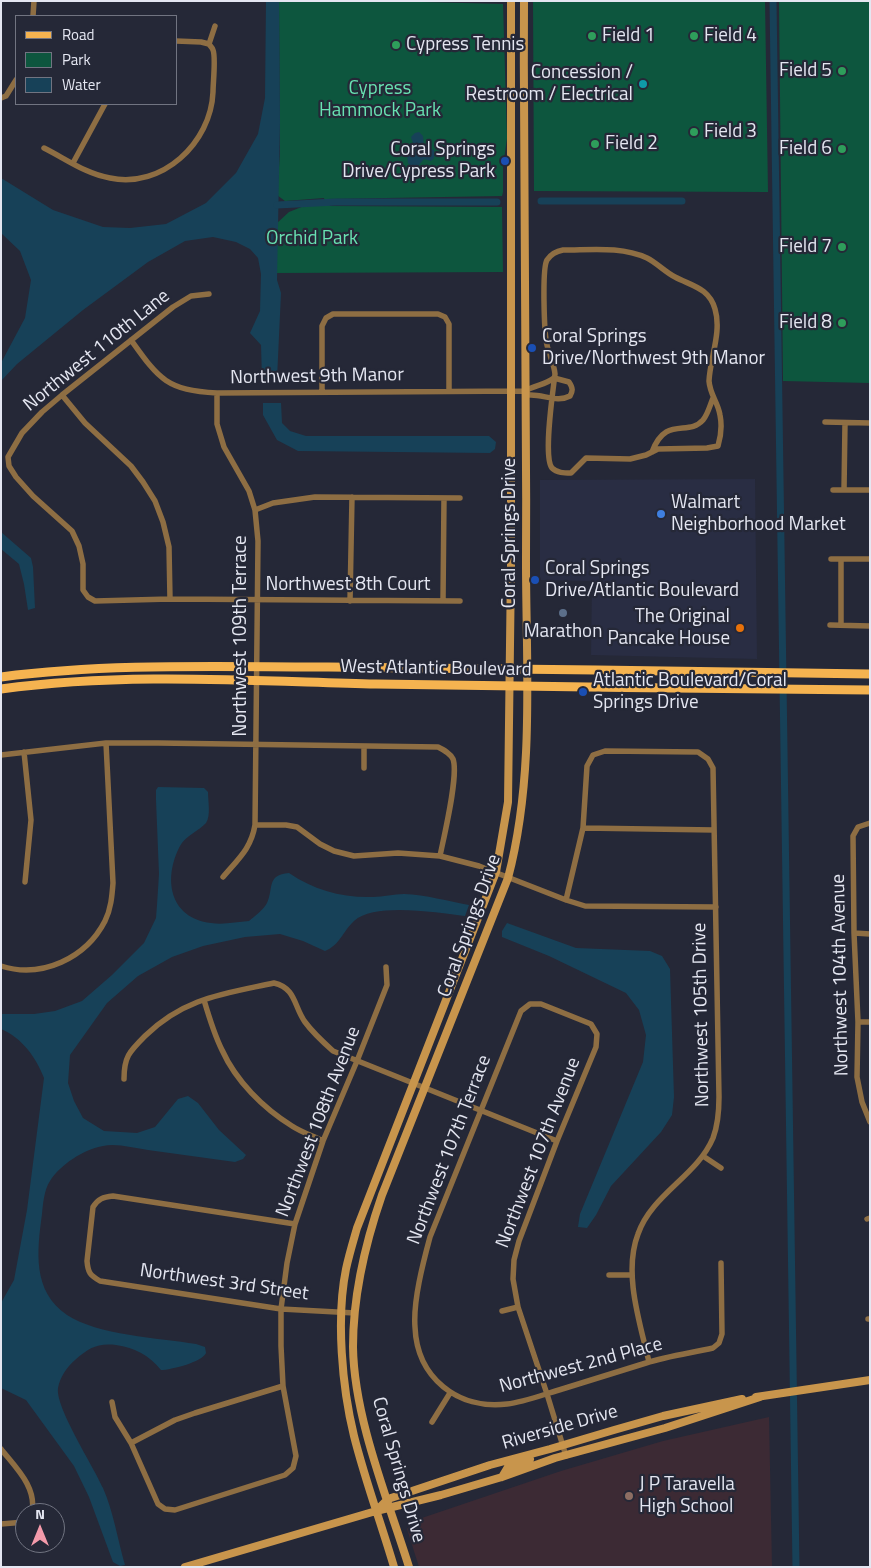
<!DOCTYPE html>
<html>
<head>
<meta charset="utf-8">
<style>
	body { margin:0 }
	#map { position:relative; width:871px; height:1568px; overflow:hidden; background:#252837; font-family:"Titillium Web",sans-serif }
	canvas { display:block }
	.frame { position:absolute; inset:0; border:2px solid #e4e6f1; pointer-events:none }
	.legend { position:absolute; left:15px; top:15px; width:162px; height:90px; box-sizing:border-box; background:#252837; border:1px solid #717481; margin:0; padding:6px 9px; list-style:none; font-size:15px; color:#e4e6f1 }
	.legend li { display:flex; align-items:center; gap:10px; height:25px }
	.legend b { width:25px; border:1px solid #717481 }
	.north { position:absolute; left:15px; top:1503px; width:50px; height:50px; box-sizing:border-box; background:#252837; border:1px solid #717481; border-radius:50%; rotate:0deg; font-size:14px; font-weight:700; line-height:20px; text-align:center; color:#e4e6f1 }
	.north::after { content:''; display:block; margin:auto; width:18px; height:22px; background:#f39aaa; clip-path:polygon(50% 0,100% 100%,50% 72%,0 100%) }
</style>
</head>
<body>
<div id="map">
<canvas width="871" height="1568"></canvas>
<div class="frame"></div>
<ul class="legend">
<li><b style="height:6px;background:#f5b350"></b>Road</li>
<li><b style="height:14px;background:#0d563e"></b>Park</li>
<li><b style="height:14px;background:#174158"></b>Water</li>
</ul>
<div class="north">N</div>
</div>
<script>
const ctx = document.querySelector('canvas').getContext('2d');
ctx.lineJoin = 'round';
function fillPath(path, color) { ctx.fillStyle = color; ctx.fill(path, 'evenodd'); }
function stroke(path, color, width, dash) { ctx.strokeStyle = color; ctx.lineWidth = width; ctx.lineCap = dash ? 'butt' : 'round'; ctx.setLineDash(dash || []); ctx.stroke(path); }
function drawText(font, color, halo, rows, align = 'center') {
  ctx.font = font + ' "Titillium Web",sans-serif'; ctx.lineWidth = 4.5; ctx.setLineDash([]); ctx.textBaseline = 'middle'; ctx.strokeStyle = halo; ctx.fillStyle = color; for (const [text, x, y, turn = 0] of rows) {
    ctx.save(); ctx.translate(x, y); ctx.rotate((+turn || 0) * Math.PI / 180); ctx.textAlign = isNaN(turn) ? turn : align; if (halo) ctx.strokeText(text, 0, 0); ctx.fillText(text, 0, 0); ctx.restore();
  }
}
fillPath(new Path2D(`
	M 755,479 L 757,659 L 591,655 L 592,581 L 540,580 L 540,480 Z`), '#292d43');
fillPath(new Path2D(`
	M 769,1417 L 772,1567 L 419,1567 L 407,1529 L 413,1521 L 561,1471 L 663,1441 Z`), '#3c2a34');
fillPath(new Path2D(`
	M 279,1 L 382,1 L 503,4 L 507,138 L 503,167 L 503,192 L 502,196 L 329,199 L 330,206 L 502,207 L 503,272 L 277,273 L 276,224 L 289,212 L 304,206 L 325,205 L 324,198 L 285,201 L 277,195 L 280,153 Z
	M 533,1 L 765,1 L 768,192 L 534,191 Z
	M 779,1 L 870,1 L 870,383 L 783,381 Z`), '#0d563e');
fillPath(new Path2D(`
	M 266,1 L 279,1 L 280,122 L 277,280 L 281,293 L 277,379 L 262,379 L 261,345 L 250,333 L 260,311 L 261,274 L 258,258 L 250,249 L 236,242 L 213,237 L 185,241 L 148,262 L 83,310 L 17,364 L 1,381 L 1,363 L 25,318 L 31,280 L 20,251 L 1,233 L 1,178 L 53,210 L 103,227 L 130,228 L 166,224 L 206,203 L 236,173 L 258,134 L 265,98 Z
	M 419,132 L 423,136 L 424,147 L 434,150 L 434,158 L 431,161 L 424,159 L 418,166 L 412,167 L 408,163 L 407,155 L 416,151 L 416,146 L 413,143 L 411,137 L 415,133 Z
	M 263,403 L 281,403 L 282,423 L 290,431 L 306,436 L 489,436 L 496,442 L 495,449 L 490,453 L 298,451 L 277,440 L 263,415 Z
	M 1,532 L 31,558 L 33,567 L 35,608 L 28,610 L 24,584 L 19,564 L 1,549 Z
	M 158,787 L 204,788 L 208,792 C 208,801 211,816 206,823 C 200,830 185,836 180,846 C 163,878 169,918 211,923 C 223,925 237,922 249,921 C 255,916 264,909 267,903 C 274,888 266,875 289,873 C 314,890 342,898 373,897 C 383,897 394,894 404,894 C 426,895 448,901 469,905 L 465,916 C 438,913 375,902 354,921 C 343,931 340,945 325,951 L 303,941 L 280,934 L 245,937 L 203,946 L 172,957 L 138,976 L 107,1003 L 70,1055 L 68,1083 L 74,1101 L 83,1118 L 104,1131 L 137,1133 L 155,1127 L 178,1099 L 188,1096 L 198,1103 L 219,1130 L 246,1155 L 243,1159 L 235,1162 C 206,1158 177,1154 148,1150 C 134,1148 116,1143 103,1146 C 84,1149 60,1165 50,1181 C 44,1190 43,1204 42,1214 C 37,1251 32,1291 67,1315 C 97,1335 159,1338 196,1344 L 205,1347 L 206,1353 C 202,1362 171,1370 161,1370 C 149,1355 135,1348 116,1345 C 97,1343 89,1348 75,1360 C 67,1367 60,1377 58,1388 C 55,1407 94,1467 103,1488 C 113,1510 118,1541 125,1565 L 120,1566 L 113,1562 L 89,1497 L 74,1466 L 26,1400 L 1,1388 L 1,1303 L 14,1280 L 27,1210 L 44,1078 C 36,1057 22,1038 1,1029 L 1,1014 L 34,1014 L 55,1011 L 82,1001 L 112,975 L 144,943 L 156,918 L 157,905 L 159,874 L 156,800 L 156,790 Z
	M 507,923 L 576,948 L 650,951 L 662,956 L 670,969 L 674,1097 L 672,1115 L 661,1132 L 611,1186 L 596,1215 L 587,1228 L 578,1227 L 580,1214 L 643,1062 L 646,1035 L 639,1010 L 626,993 L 549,956 L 502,937 L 502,931 Z`), '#174158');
stroke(new Path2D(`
	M 773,1 L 796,1567
	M 541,201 L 682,201
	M 277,205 L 336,202 L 497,202`), '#174158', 7);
stroke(new Path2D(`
	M 33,16 L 34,1
	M 176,41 L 201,42 L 209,44
	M 1,98 L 6,96 L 16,80
	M 44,148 C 66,159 86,174 110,178 C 162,189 211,143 213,92 C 213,83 216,57 213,50 C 212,47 210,46 209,44 L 215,26
	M 73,163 L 105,104
	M 563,250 C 591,250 621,246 647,258 C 657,263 665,272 675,277 C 692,286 709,288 715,309 C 722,332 710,358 709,381 C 710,395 718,402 720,415 C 722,425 721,436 718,446 L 707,448 L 658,449 L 646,455 L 630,459 L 586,458 L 571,473 C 564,473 557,473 552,468 C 543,457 553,391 555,374 C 554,363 549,355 547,345 C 544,333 542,268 547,260 C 551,254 557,251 563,250 Z
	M 209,294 L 191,296 L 173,307 L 62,395 L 42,412 L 22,433 L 8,457 L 9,466 L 16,477 L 33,496 L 72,531 L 79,546 L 83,564 L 83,590 L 88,597 L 95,601 L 170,599 L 460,601
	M 131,340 C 159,379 166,390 217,393 L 525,391
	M 554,378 L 569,382 C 573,388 573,391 570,396 C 557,403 543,394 529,395 L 525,391 C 535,385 545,385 554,378 Z
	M 322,392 L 322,326 L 326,318 L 333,314 L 438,314 L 445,317 L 449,324 L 449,390
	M 217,393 L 217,424 L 224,447 L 249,491 L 255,510 L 258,541 L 255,825 C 251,849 238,859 223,877
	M 62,395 L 85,423 L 131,466 L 143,482 L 155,501 L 163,522 L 169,547 L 170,599
	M 825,422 L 870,423
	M 652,452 C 666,415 688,437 703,420 C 708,414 710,405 713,398
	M 833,490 L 870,490
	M 844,490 L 845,423
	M 255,510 L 273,503 L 315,497 L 460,498
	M 831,559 L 870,559
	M 841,559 L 841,625
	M 350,601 L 352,497
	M 443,601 L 444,498
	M 830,625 L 870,626
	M 364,746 L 364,768
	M 24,752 L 31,820 L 25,882
	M 1,755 L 106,743 L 158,743 L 438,747 C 444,750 450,753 453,759 C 459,775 444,836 440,856
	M 870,823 L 858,827 L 853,836 L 854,933 L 858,1022 L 857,1077 L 862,1102 L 870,1122
	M 255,825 L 286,825 L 297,827 L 320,844 L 334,851 L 354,856 L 398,853 L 440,856 L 479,866 L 566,900 L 585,906 L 716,907
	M 583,828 L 714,830
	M 566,900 L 583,828 L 587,766 L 593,755 L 605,751 L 698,752 L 708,759 L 713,768 L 719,1097 C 719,1111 718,1125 713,1138 C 697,1176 652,1194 638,1234 C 623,1273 640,1323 649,1362
	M 854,933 L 870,934
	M 1,966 C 42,979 86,958 105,921 C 111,909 112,896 113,883 L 106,743
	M 204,1000 C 209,1017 214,1034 222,1050 C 236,1081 263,1108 292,1126 C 301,1132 313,1136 323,1141
	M 858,1022 L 870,1022
	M 124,1079 C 124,1057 129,1052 145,1036 C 184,998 223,994 274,983 C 296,988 294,1007 305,1022 C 313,1033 323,1042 333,1051 L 557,1141
	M 703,1156 L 721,1168
	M 867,1219 L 870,1218
	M 295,1224 L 113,1196 C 103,1197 98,1199 93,1207 L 87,1261 C 88,1273 90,1275 100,1281 L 281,1309 L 355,1313
	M 609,1275 L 632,1275
	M 502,1311 L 518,1307
	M 868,1319 L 870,1319
	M 112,1402 L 115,1417 L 131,1443 L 158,1504 L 165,1509 L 175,1510 L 285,1475 L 293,1468 L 296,1456 L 283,1386 L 281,1346 L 281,1309 L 287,1263 L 295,1224 L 323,1141 L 357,1061 L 387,985 L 386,967
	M 432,1422 L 450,1393
	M 131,1443 L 175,1420 L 195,1413 L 283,1386
	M 1,1449 C 16,1468 37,1487 32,1513
	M 566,1456 L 547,1394 L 518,1307 L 513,1279 L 514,1260 L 519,1241 L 557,1141 L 596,1047 L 597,1034 L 591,1024 L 541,1004 L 530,1004 L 521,1011 L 430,1237 C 423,1263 413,1301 415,1327 C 417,1378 458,1410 507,1404 C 524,1402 542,1395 559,1390 C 588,1381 617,1372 646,1363 C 667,1356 691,1353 713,1348 L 719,1343 L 722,1334 L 721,1263
	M 1,1524 L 25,1522`), '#8e6e43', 5.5);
stroke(new Path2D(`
	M 756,1397 L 870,1380
	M 502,1477 L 508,1467 L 530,1459
	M 376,1511 L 388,1499 L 490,1465 L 550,1449 L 614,1430 L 663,1416 L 742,1399
	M 185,1567 L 376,1511 L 441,1495 L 502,1477 L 555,1458 L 665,1428 L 760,1397
	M 394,1567 C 381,1523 365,1480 354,1436 C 342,1387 336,1318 346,1269 C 349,1255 353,1242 357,1228 L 496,872 L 508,802 L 511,566 L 511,1
	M 409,1567 C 388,1500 354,1418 353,1347 C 353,1295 365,1244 382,1195 L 508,878 C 535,776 526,666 526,562 C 527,375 523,188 524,1`), '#c8954c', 8);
stroke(new Path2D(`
	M 1,677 C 111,663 218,667 328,667 C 509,668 689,672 870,674
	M 1,689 C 125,672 252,681 376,684 C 541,687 705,688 870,690`), '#f5b350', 9);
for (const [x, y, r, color] of [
	[592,36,5,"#2e9e5b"],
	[694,36,5,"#2e9e5b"],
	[396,45,5,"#2e9e5b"],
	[842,71,5,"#2e9e5b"],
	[643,84,5,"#0f9aa8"],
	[694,132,5,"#2e9e5b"],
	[595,144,5,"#2e9e5b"],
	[842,149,5,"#2e9e5b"],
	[505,161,5,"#1a4fb4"],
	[842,247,5,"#2e9e5b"],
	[842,323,5,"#2e9e5b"],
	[532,348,5,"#1a4fb4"],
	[661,514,5,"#3f7fe0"],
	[535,580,5,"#1a4fb4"],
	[563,613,5,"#5c6f8a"],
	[740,628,5,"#e8710a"],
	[583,692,5,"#1a4fb4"],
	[629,1496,5,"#8d6e63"]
]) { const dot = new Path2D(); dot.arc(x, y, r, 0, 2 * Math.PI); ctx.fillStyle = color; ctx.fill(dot); stroke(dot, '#252837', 2); }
drawText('19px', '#e4e6f1', '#252837', [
	["Field 1",602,36],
	["Field 4",704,36],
	["Cypress Tennis",406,45],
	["Field 5",832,71,"right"],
	["Concession /",633,73,"right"],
	["Restroom / Electrical",633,95,"right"],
	["Field 3",704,132],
	["Field 2",605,144],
	["Field 6",832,149,"right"],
	["Coral Springs",495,150,"right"],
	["Drive/Cypress Park",495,172,"right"],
	["Field 7",832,247,"right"],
	["Field 8",832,323,"right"],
	["Coral Springs",542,337],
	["Drive/Northwest 9th Manor",542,359],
	["Walmart",671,503],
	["Neighborhood Market",671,525],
	["Coral Springs",545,569],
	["Drive/Atlantic Boulevard",545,591],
	["The Original",730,617,"right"],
	["Pancake House",730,639,"right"],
	["Marathon",563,632,"center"],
	["Atlantic Boulevard/Coral",593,681],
	["Springs Drive",593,703],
	["J P Taravella",639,1485],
	["High School",639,1507]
], 'left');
drawText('19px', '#68e2b2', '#252837', [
	["Cypress",380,89],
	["Hammock Park",380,111],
	["Orchid Park",312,239]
]);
drawText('19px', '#e4e6f1', '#252837', [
	["Northwest 110th Lane",97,351,-39],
	["Northwest 9th Manor",317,377,-1],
	["Coral Springs Drive",510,533,-90],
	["Northwest 8th Court",348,585],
	["Northwest 109th Terrace",241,636,-90],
	["West Atlantic Boulevard",436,669,1],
	["Coral Springs Drive",470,926,-70],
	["Northwest 104th Avenue",841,975,-91],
	["Northwest 105th Drive",702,1015,-91],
	["Northwest 108th Avenue",319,1122,-69],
	["Northwest 107th Terrace",450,1150,-69],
	["Northwest 107th Avenue",539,1153,-69],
	["Northwest 3rd Street",224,1283,8],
	["Northwest 2nd Place",581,1366,-15],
	["Riverside Drive",560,1428,-16],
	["Coral Springs Drive",398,1470,74]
]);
</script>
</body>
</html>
